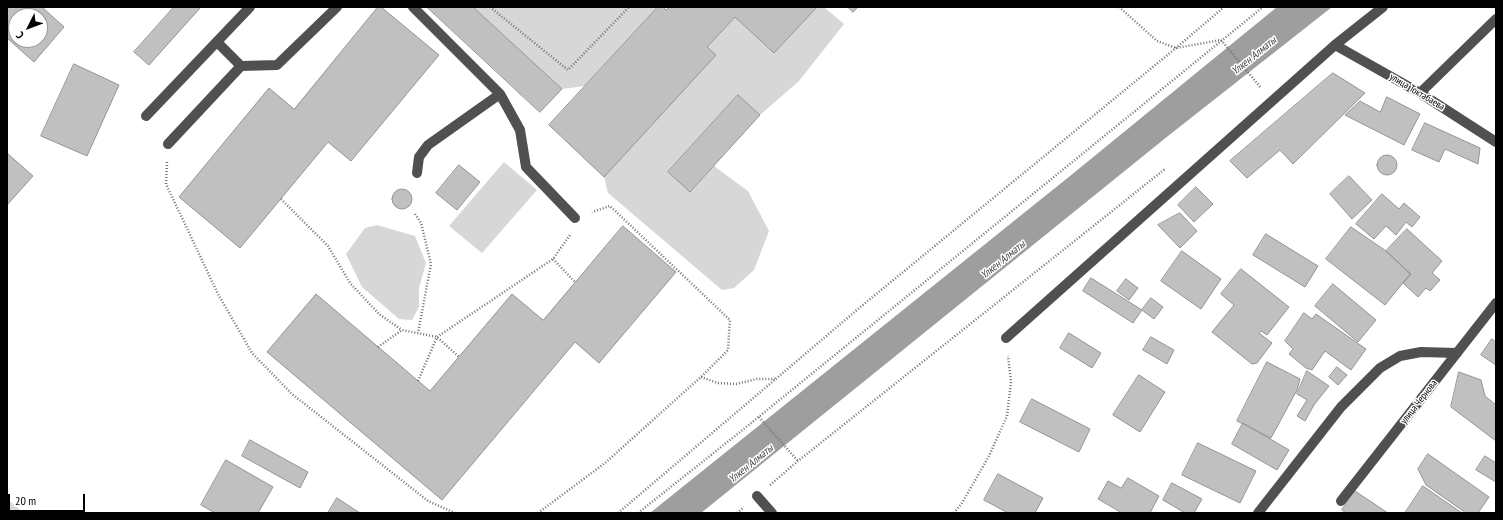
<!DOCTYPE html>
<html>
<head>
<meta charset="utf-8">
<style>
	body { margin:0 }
	#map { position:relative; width:1503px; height:520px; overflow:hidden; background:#fff; font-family:"PT Sans Narrow",sans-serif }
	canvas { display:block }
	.frame { position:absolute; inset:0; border:8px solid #000; pointer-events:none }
	.north { position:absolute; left:8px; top:8px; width:40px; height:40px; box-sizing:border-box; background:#fff; border:1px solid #999; border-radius:50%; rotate:228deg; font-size:11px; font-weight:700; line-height:16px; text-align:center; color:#000 }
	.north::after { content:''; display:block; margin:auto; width:14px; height:18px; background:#000; clip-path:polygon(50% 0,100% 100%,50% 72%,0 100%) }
	.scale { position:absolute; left:8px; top:494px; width:77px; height:18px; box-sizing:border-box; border:2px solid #000; border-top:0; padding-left:5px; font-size:12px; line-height:14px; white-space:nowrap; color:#000; -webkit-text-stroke:3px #fff; paint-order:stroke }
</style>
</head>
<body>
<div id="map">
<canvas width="1503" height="520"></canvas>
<div class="frame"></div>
<div class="north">С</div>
<div class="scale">20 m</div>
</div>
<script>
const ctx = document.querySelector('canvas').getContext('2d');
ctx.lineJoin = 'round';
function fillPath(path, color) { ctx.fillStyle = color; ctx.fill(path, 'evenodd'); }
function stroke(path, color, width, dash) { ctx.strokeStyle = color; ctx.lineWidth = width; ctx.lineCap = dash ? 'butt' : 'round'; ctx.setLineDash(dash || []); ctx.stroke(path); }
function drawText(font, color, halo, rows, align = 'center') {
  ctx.font = font + ' "PT Sans Narrow",sans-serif'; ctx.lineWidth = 3; ctx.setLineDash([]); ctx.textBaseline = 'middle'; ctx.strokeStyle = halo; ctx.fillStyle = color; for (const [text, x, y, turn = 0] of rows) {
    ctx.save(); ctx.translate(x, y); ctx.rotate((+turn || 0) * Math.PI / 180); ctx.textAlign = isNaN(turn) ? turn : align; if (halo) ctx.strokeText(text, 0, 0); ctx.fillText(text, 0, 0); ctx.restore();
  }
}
fillPath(new Path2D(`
	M 473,7 L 658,7 L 585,86 L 562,89 Z
	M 817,7 L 824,7 L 844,24 L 799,81 L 760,115 L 738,95 L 668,172 L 690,192 L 714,166 L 748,191 L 769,231 L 754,270 L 734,288 L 722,290 L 608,193 L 604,177 L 707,47 L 735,17 L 774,53 Z
	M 504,162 L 537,190 L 482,253 L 449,226 Z
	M 377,225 L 415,236 L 426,263 L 419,288 L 419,307 L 412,320 L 399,319 L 362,287 L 346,254 L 365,228 Z
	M 7,499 L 24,513 L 7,513 Z`), '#d7d7d7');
fillPath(new Path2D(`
	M 1277,7 L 1332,7 L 1168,136 L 701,513 L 650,513 L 1070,176 Z`), '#9e9e9e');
const building = new Path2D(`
	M 7,7 L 42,7 L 64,27 L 34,62 L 7,38 ZM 16,16 L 40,16 L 40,40 L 16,40 Z
	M 174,7 L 201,7 L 149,65 L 134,52 Z
	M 378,7 L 381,7 L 439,55 L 351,161 L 328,142 L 240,248 L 179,197 L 269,88 L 294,109 Z
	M 427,7 L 473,7 L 562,89 L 540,112 Z
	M 658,7 L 663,7 L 666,10 L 669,7 L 817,7 L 774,53 L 735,17 L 707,47 L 716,55 L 604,177 L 549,125 Z
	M 848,7 L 858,7 L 853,12 Z
	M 74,64 L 119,85 L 87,156 L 41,136 Z
	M 1333,73 L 1365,93 L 1293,164 L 1280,150 L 1247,178 L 1230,161 Z
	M 738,95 L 760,115 L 690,192 L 668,172 Z
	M 1387,97 L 1420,114 L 1404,145 L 1345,115 L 1360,101 L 1380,112 Z
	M 1425,123 L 1480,148 L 1478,164 L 1445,149 L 1439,162 L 1412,150 Z
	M 7,153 L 33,176 L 7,205 Z
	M1377 165a10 10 0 1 1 20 0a10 10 0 1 1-20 0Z
	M 459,165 L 480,182 L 457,210 L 436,193 Z
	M 1349,176 L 1372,200 L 1352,219 L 1330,194 Z
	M 1196,187 L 1213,204 L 1194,222 L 1178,205 Z
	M392 199a10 10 0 1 1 20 0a10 10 0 1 1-20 0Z
	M 1382,194 L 1399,209 L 1404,203 L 1420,217 L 1412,227 L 1406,222 L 1396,235 L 1386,226 L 1374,239 L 1356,224 Z
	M 1180,213 L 1197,231 L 1180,248 L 1158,225 Z
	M 623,226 L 676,272 L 599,363 L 575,342 L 442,500 L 267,352 L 316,294 L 430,391 L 512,294 L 543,320 Z
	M 1351,227 L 1386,251 L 1410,274 L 1385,305 L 1326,259 Z
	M 1407,229 L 1442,261 L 1432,273 L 1440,280 L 1430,291 L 1426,288 L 1418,297 L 1403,283 L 1411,274 L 1386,251 Z
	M 1266,234 L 1318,266 L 1305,287 L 1253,255 Z
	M 1182,251 L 1221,279 L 1201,309 L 1161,281 Z
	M 1241,269 L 1289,307 L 1267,335 L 1261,331 L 1259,333 L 1272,343 L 1257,363 L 1252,364 L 1212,332 L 1234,305 L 1221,294 Z
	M 1091,278 L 1142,310 L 1133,323 L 1083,291 Z
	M 1126,279 L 1138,288 L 1129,300 L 1117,291 Z
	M 1333,284 L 1376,320 L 1358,342 L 1315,306 Z
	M 1151,298 L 1163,307 L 1154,319 L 1142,310 Z
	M 1304,313 L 1312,319 L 1316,314 L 1366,349 L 1351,370 L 1325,351 L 1312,370 L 1306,368 L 1289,354 L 1293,349 L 1285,341 Z
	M 1069,333 L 1101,353 L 1092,368 L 1060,348 Z
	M 1151,337 L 1174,350 L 1167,364 L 1143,350 Z
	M 1492,339 L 1496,342 L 1496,365 L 1481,355 Z
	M 1267,362 L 1300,379 L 1297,390 L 1271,438 L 1237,421 Z
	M 1337,367 L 1347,375 L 1338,385 L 1329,377 Z
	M 1307,371 L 1329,386 L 1314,405 L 1305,421 L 1297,416 L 1307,400 L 1297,394 Z
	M 1459,372 L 1481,380 L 1485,396 L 1496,405 L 1496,441 L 1451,407 Z
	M 1139,375 L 1165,392 L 1140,432 L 1113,415 Z
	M 1032,399 L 1090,429 L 1079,452 L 1020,422 Z
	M 1243,423 L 1289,450 L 1277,470 L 1232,444 Z
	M 250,440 L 308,472 L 300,488 L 242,456 Z
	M 1198,443 L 1256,471 L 1240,503 L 1182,475 Z
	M 1428,454 L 1489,497 L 1478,513 L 1466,513 L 1426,485 L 1418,469 Z
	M 1485,456 L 1496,463 L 1496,482 L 1476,470 Z
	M 226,460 L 273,487 L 258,513 L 215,513 L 201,505 Z
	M 998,474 L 1043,498 L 1035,513 L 1008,513 L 984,500 Z
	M 1128,478 L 1159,496 L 1150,513 L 1122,513 L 1098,499 L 1108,481 L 1121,488 Z
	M 1172,483 L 1202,499 L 1194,513 L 1185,513 L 1163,500 Z
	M 1423,486 L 1462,513 L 1405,513 Z
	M 1355,491 L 1388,513 L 1346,513 L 1342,510 Z
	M 337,498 L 360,513 L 328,513 Z`);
fillPath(building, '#c0c0c0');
stroke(building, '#949494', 1);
stroke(new Path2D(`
	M 490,7 L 568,70 L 629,7
	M 1119,7 L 1157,41 L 1176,48 L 1221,40 L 1261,88
	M 167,162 L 166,184 L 218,294 L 252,353 L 292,394 L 428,501 L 455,513
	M 281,199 L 328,246 L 350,283 L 379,314 L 402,330
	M 415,214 L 421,223 L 431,264 L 418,333
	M 553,259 L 575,282
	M 378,347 L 402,330 L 437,337 L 459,357
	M 701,377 L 718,383 L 736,384 L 757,379 L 775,379
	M 418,381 L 437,337 L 553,259 L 570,235
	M 759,417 L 798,461
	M 770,485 L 798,461 L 1165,169
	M 538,513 L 605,463 L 701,377 L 728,350 L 730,320 L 610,206 L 592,212
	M 618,513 L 858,309 L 1176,48 L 1224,7
	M 638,513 L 745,428 L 1263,7
	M 737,513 L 744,507
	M 954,513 L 962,503 L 989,456 L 1007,416 L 1011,382 L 1008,356`), '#727272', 2.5, [1, 2]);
stroke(new Path2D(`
	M 413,7 L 500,94 L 520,130 L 526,167 L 575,218
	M 217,42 L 241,66
	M 1335,45 L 1420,93 L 1496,142
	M 1420,93 L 1496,19
	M 146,116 L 250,7
	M 168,144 L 241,66 L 277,65 L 337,7
	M 417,173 L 419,157 L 428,145 L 500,94
	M 1006,338 L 1335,45 L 1383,7
	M 757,496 L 772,513
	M 1341,501 L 1496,303
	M 1258,513 L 1341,407 L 1380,368 L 1400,356 L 1421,352 L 1457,353`), '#505050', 10);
drawText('10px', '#000', '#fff', [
	["улица Токтабаева",1417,92,31],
	["улица Чернова",1419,402,-52]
]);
drawText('italic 11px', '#3f3f3f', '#fff', [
	["Үлкен Алматы",1254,56,-39],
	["Үлкен Алматы",1003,260,-39],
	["Үлкен Алматы",751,464,-39]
]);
</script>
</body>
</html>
